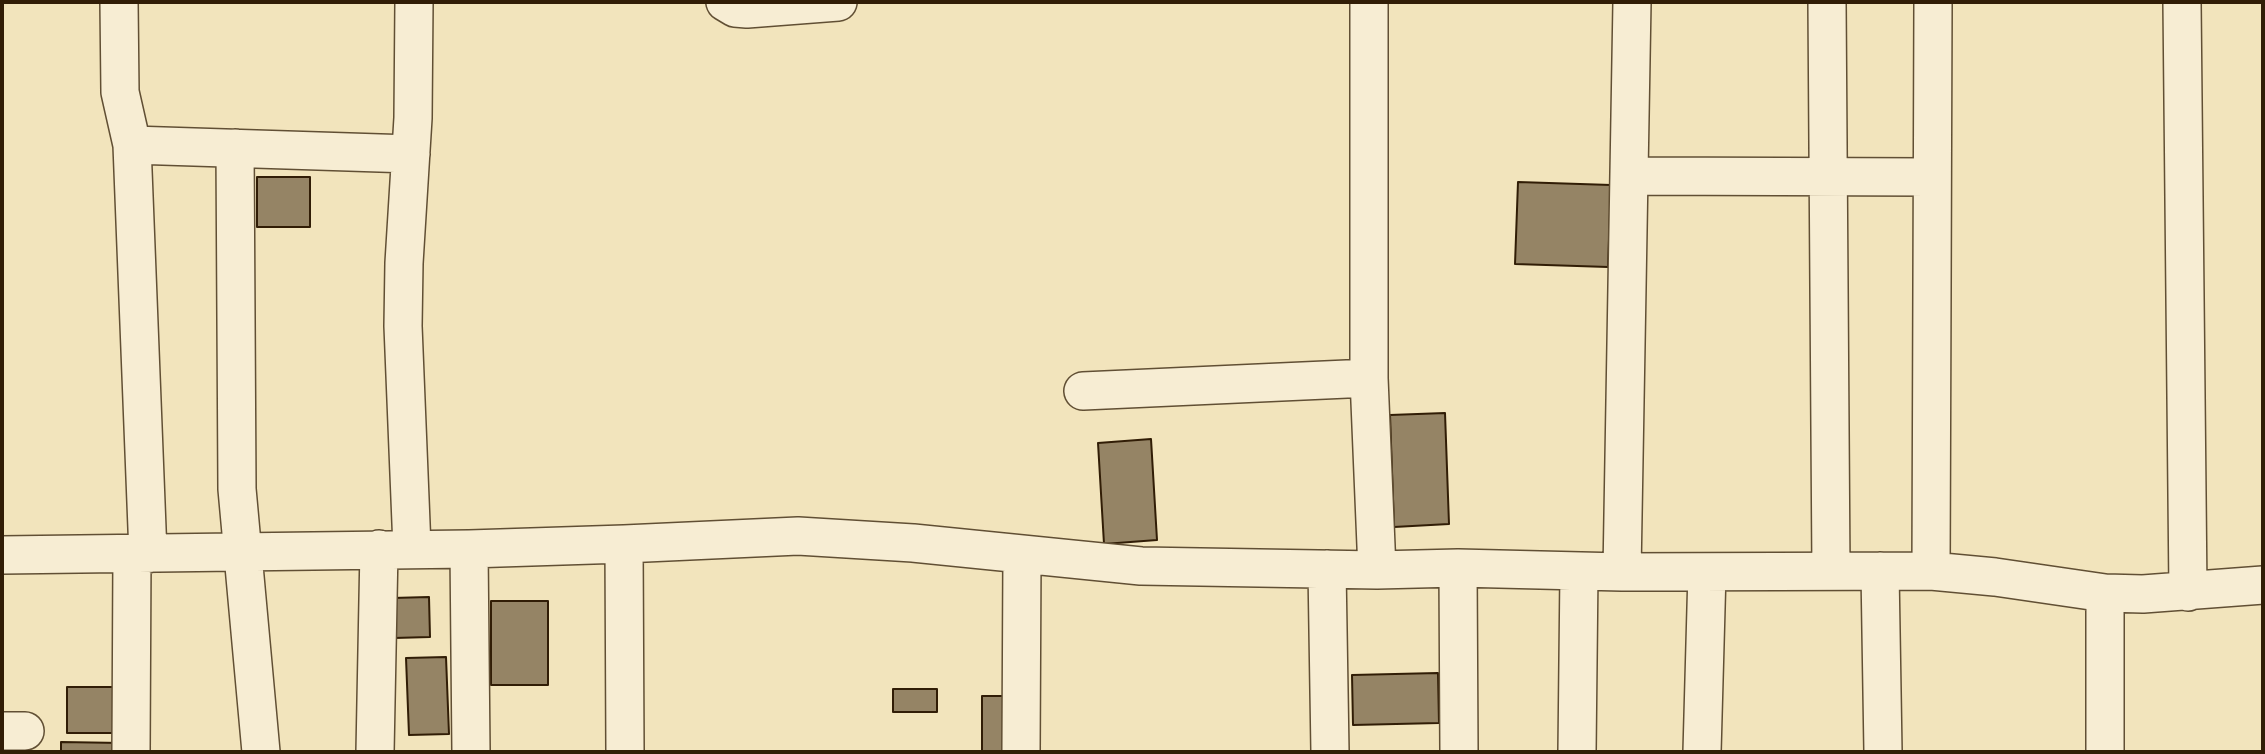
<!DOCTYPE html>
<html>
<head>
<meta charset="utf-8">
<style>
	body { margin:0 }
	#map { position:relative; width:2265px; height:754px; overflow:hidden; background:#f2e4bc; font-family:"IM FELL French Canon",serif }
	canvas { display:block }
	.frame { position:absolute; inset:0; border:4px solid #311d06; pointer-events:none }
</style>
</head>
<body>
<div id="map">
<canvas width="2265" height="754"></canvas>
<div class="frame"></div>
</div>
<script>
const ctx = document.querySelector('canvas').getContext('2d');
ctx.lineJoin = 'round';
function fillPath(path, color) { ctx.fillStyle = color; ctx.fill(path, 'evenodd'); }
function stroke(path, color, width, dash) { ctx.strokeStyle = color; ctx.lineWidth = width; ctx.lineCap = dash ? 'butt' : 'round'; ctx.setLineDash(dash || []); ctx.stroke(path); }
const building = new Path2D(`
	M 257,177 L 310,177 L 310,227 L 257,227 Z
	M 1518,182 L 1611,185 L 1608,267 L 1515,264 Z
	M 1445,413 L 1449,524 L 1394,527 L 1390,415 Z
	M 1151,439 L 1157,540 L 1104,544 L 1098,443 Z
	M 429,597 L 430,637 L 394,638 L 392,598 Z
	M 491,601 L 548,601 L 548,685 L 491,685 Z
	M 446,657 L 449,734 L 409,735 L 406,658 Z
	M 1438,673 L 1439,723 L 1353,725 L 1352,675 Z
	M 67,687 L 122,687 L 122,733 L 67,733 Z
	M 893,689 L 937,689 L 937,712 L 893,712 Z
	M 982,696 L 1005,696 L 1005,752 L 982,752 Z
	M 61,742 L 122,743 L 122,752 L 61,752 Z`);
fillPath(building, '#958465');
stroke(building, '#311d06', 2);
const street = new Path2D(`
	M 119,2 L 120,92 L 132,145 L 148,554
	M 725,2 L 735,8 L 747,9 L 838,2
	M 1369,2 L 1369,378 L 1377,570
	M 1827,2 L 1831,571
	M 2182,2 L 2188,592
	M 132,145 L 411,154
	M 235,148 L 237,489 L 261,752
	M 1630,176 L 1931,177
	M 1083,391 L 1369,378
	M 624,544 L 625,752
	M 412,548 L 403,326 L 404,263 L 413,118 L 414,2
	M 469,549 L 471,752
	M 2,555 L 469,549 L 624,544 L 798,536 L 913,543 L 1141,566 L 1377,570 L 1458,568 L 1622,572 L 1931,571 L 1995,577 L 2105,593 L 2143,594 L 2263,585
	M 1458,568 L 1459,752
	M 1327,569 L 1330,752
	M 1880,571 L 1883,752
	M 1931,571 L 1933,2
	M 1622,572 L 1632,2
	M 2105,593 L 2105,752
	M 2,731 L 25,731
	M 131,752 L 132,554
	M 375,752 L 379,549
	M 1021,752 L 1022,555
	M 1577,752 L 1579,571
	M 1702,752 L 1707,572`);
stroke(street, '#614f34', 40);
stroke(street, '#f7edd3', 37);
</script>
</body>
</html>
